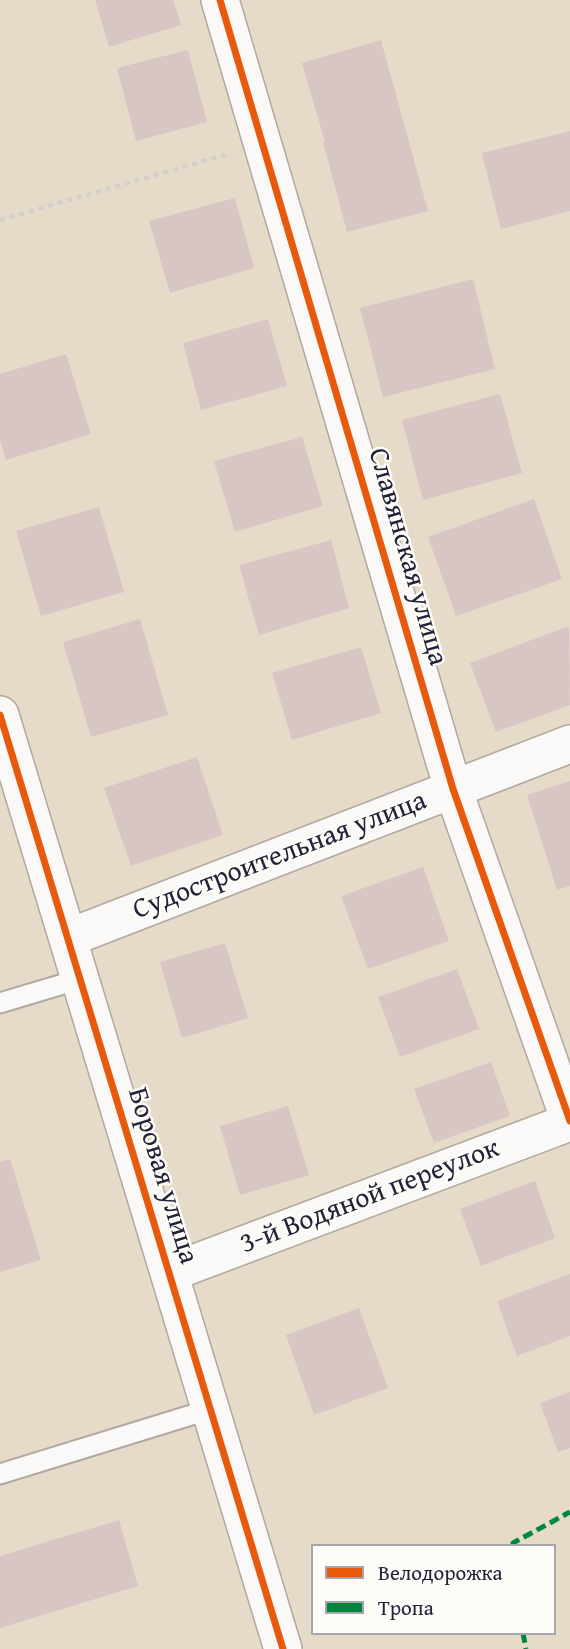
<!DOCTYPE html>
<html>
<head>
<meta charset="utf-8">
<style>
	body { margin:0 }
	#map { position:relative; width:570px; height:1649px; overflow:hidden; background:#e6dac9; font-family:"Gentium Book Plus",serif }
	canvas { display:block }
	.legend { position:absolute; left:311px; top:1544px; width:245px; height:91px; box-sizing:border-box; background:#fdfcf7; border:2px solid #a5a5ac; margin:0; padding:9px 12px; list-style:none; font-size:21px; color:#22223b }
	.legend li { display:flex; align-items:center; gap:14px; height:35px }
	.legend b { width:35px; border:2px solid #a5a5ac }
</style>
</head>
<body>
<div id="map">
<canvas width="570" height="1649"></canvas>
<ul class="legend">
<li><b style="height:9px;background:#e8590c"></b>Велодорожка</li>
<li><b style="height:9px;background:#00873e"></b>Тропа</li>
</ul>
</div>
<script>
const ctx = document.querySelector('canvas').getContext('2d');
ctx.lineJoin = 'round';
function fillPath(path, color) { ctx.fillStyle = color; ctx.fill(path, 'evenodd'); }
function stroke(path, color, width, dash) { ctx.strokeStyle = color; ctx.lineWidth = width; ctx.lineCap = dash ? 'butt' : 'round'; ctx.setLineDash(dash || []); ctx.stroke(path); }
function drawText(font, color, halo, rows, align = 'center') {
  ctx.font = font + ' "Gentium Book Plus",serif'; ctx.lineWidth = 5; ctx.setLineDash([]); ctx.textBaseline = 'middle'; ctx.strokeStyle = halo; ctx.fillStyle = color; for (const [text, x, y, turn = 0] of rows) {
    ctx.save(); ctx.translate(x, y); ctx.rotate((+turn || 0) * Math.PI / 180); ctx.textAlign = isNaN(turn) ? turn : align; if (halo) ctx.strokeText(text, 0, 0); ctx.fillText(text, 0, 0); ctx.restore();
  }
}
fillPath(new Path2D(`
	M 95,0 L 173,0 L 181,25 L 109,47 Z
	M 381,40 L 428,211 L 347,232 L 323,142 L 325,142 L 302,63 Z
	M 188,50 L 207,122 L 136,141 L 117,68 Z
	M 570,131 L 570,211 L 501,229 L 482,153 Z
	M 235,198 L 254,268 L 170,293 L 149,221 Z
	M 473,279 L 495,369 L 383,397 L 360,308 Z
	M 268,319 L 287,386 L 201,410 L 183,343 Z
	M 66,354 L 91,434 L 6,460 L 0,440 L 0,374 Z
	M 500,394 L 522,473 L 423,500 L 402,420 Z
	M 302,437 L 323,506 L 235,532 L 214,461 Z
	M 534,499 L 562,579 L 456,616 L 428,537 Z
	M 99,507 L 124,592 L 41,616 L 16,531 Z
	M 331,540 L 349,608 L 259,635 L 239,565 Z
	M 140,619 L 168,715 L 91,737 L 63,642 Z
	M 569,626 L 570,705 L 496,732 L 470,663 Z
	M 361,647 L 381,713 L 292,740 L 272,673 Z
	M 197,757 L 223,835 L 131,866 L 104,788 Z
	M 570,781 L 570,886 L 557,890 L 527,795 Z
	M 423,867 L 449,941 L 368,969 L 341,896 Z
	M 225,943 L 248,1018 L 182,1038 L 160,962 Z
	M 457,969 L 479,1029 L 400,1057 L 378,997 Z
	M 491,1062 L 510,1116 L 434,1143 L 414,1089 Z
	M 288,1106 L 309,1175 L 240,1195 L 220,1126 Z
	M 10,1159 L 41,1260 L 0,1272 L 0,1162 Z
	M 535,1181 L 555,1238 L 481,1266 L 460,1209 Z
	M 570,1274 L 570,1336 L 517,1356 L 497,1301 Z
	M 359,1308 L 388,1388 L 314,1415 L 286,1335 Z
	M 570,1392 L 570,1448 L 558,1452 L 540,1403 Z
	M 119,1520 L 138,1586 L 0,1628 L 0,1556 Z`), '#d8c6c5');
const service = new Path2D(`
	M 0,1003 L 80,979
	M 0,1474 L 211,1409`);
const minor = new Path2D(`
	M 220,0 L 453,789 L 570,1121
	M 0,715 L 283,1649
	M 68,938 L 570,744
	M 169,1273 L 570,1122`);
stroke(service, '#b1a9a1', 23);
stroke(minor, '#b1a9a1', 40);
stroke(new Path2D(`
	M 0,220 L 228,154`), '#d2cfcc', 4.5, [5, 5]);
stroke(service, '#fbf9f7', 19);
stroke(minor, '#fbf9f7', 37);
stroke(new Path2D(`
	M 513,1546 L 513,1543 L 570,1512
	M 523,1633 L 526,1649`), '#00873e', 5, [10, 5]);
stroke(new Path2D(`
	M 220,0 L 453,789 L 570,1121
	M 0,715 L 283,1649`), '#e8590c', 7);
drawText('28px', '#22223b', '#fdfcf7', [
	["Славянская улица",407,557,74],
	["Судостроительная улица",280,856,-21],
	["Боровая улица",162,1176,73],
	["3-й Водяной переулок",370,1197,-21]
]);
</script>
</body>
</html>
